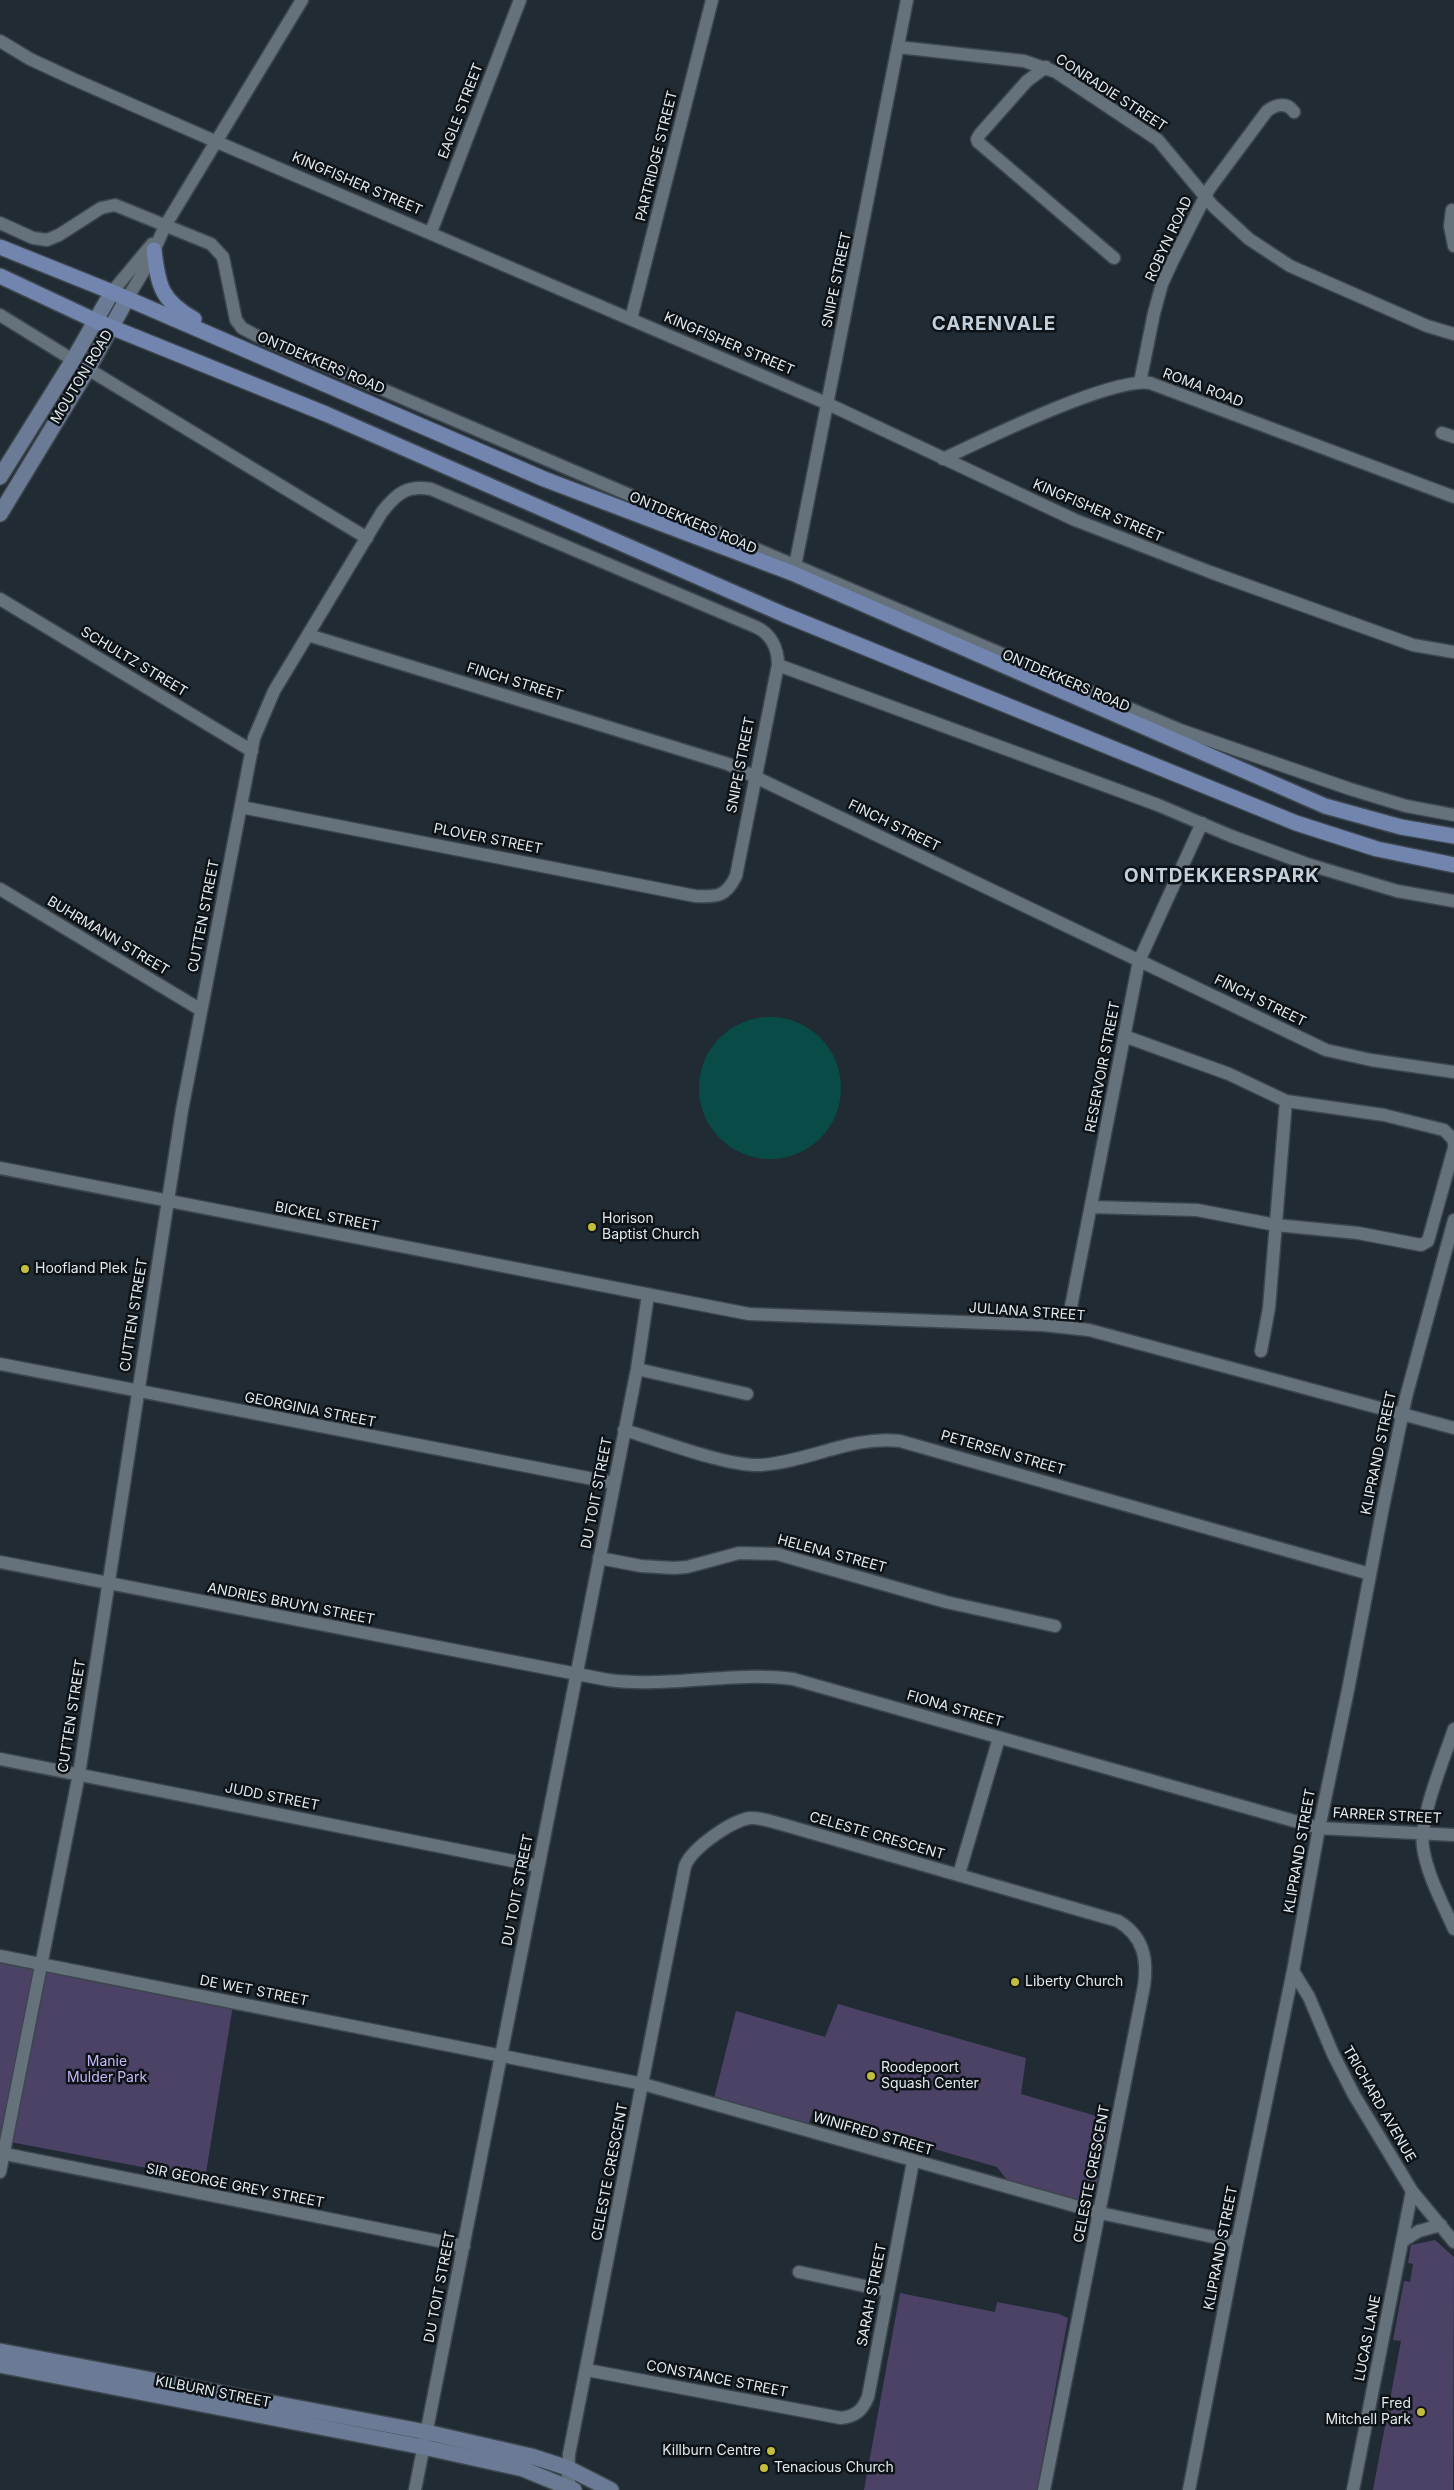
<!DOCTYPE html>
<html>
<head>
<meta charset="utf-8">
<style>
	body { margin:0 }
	canvas { display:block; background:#202b33 }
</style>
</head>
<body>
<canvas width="1454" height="2490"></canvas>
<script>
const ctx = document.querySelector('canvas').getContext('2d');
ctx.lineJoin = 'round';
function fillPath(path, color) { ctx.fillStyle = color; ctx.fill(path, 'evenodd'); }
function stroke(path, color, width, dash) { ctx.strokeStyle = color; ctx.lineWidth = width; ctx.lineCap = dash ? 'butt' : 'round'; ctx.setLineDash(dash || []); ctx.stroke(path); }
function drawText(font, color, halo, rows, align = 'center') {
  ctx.font = font + ' Inter,sans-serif'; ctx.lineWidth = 5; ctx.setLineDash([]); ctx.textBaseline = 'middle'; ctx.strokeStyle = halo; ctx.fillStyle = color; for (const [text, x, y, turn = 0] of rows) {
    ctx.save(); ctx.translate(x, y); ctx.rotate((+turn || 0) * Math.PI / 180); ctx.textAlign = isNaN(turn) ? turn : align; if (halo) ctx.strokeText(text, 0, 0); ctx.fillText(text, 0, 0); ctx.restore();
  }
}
fillPath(new Path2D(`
	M 0,1959 L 233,2005 L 205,2179 L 0,2140 Z
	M 838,2004 L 1026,2058 L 1021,2094 L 1110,2120 L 1096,2188 L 1083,2201 L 1013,2183 L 1007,2180 L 997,2167 L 812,2114 L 808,2126 L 714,2098 L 736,2011 L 825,2037 Z
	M 1435,2240 L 1454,2257 L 1453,2490 L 1373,2490 L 1401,2341 L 1393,2340 L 1404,2281 L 1410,2282 L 1413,2264 L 1408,2263 L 1411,2245 Z
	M 900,2293 L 995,2312 L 997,2302 L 1059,2314 L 1068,2318 L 1037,2490 L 864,2490 Z`), '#4b4266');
fillPath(new Path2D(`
	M699 1088a71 71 0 1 1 142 0a71 71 0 1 1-142 0Z`), '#094c47');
const street = new Path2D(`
	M 0,41 L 30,59 L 73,79 L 217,142 L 826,403 L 1075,520 L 1210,572 L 1413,645 L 1454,652
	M 898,47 L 1024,61 L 1056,72 L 1158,140 L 1213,206 L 1249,239 L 1290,266 L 1427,326 L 1454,334
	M 1046,67 L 1027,81 L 980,134 L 977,139 L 978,142 L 1114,258
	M 1452,210 L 1450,226 L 1454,246
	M 0,223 L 33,238 L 47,240 L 59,235 L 101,208 L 115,205 L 211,244 L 223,257 L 236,320 L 242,328 L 255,335 L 1180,730 L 1350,789 L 1406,806 L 1454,815
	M 431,232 L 520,0
	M 112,292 L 152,244
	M 127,299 L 148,264 L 165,226 L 302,0
	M 0,315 L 73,360
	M 631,319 L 712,0
	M 88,369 L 367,538
	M 1140,382 L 1154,313 L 1162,284 L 1173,260 L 1209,189 L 1267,111 C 1276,104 1287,102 1294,112
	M 1442,433 L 1454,437
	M 943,459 C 983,440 1112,377 1150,383 L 1454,497
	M 795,566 L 907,0
	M 0,599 L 252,751
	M 308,635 L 728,764 L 1326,1050 L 1371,1060 L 1454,1072
	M 778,665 L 1158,805 L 1231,836 L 1307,864 L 1397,891 L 1454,901
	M 0,889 L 201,1010
	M 1124,1036 L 1229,1074 L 1286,1101 L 1384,1115 L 1444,1130 L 1453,1139 L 1454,1144
	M 0,1168 L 749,1314 L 1043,1325 L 1089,1330 L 1454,1428
	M 1091,1207 L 1197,1210 L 1276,1225 L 1358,1233 L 1421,1245 L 1428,1241 L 1454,1148
	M 1067,1327 L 1139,961 L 1202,823
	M 1261,1351 L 1269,1308 L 1286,1101
	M 0,1364 L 614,1483
	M 637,1369 L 747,1394
	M 624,1430 C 659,1440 727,1467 761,1465 C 808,1462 853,1435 900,1441 L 1370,1574
	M 599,1558 L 641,1566 L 674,1568 L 687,1567 L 739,1553 L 777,1554 L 946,1602 L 1055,1626
	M 0,1562 L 608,1680 C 670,1688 731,1671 793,1679 L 1319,1828 L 1454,1835
	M 1454,1729 C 1444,1759 1419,1818 1423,1847 C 1427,1875 1443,1904 1454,1929
	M 0,1759 L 538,1866
	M 959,1874 L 999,1738
	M 0,1956 L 643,2084 L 1100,2213 L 1237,2242
	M 1293,1971 L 1309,1997 L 1333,2054 L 1354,2095 L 1412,2191 L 1454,2242
	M 0,2153 L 464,2246
	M 0,2172 L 79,1774 L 182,1110 L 254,738 L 274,691 L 382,512 C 397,493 407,485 431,489 L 756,627 C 771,634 778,648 778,665 L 736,876 C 726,897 717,897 695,896 L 241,807
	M 1403,2241 L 1419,2231 L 1441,2225
	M 799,2272 L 888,2291
	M 587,2370 L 841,2418 C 856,2416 862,2411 868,2397 L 913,2162
	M 415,2490 L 637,1369 L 648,1295
	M 571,2490 L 568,2476 L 569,2454 L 685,1866 C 692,1848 731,1821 750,1818 C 760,1817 772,1822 781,1824 L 1118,1921 C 1143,1936 1148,1958 1144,1986 L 1044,2490
	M 1189,2490 L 1237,2242 L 1293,1971 L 1319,1828 L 1348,1690 L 1383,1507 L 1406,1397 L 1454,1220
	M 1353,2490 L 1412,2191`);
const secondary = new Path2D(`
	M 0,477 L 73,360 L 112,292
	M 0,514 L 88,369 L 127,299
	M 0,2351 L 426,2432 L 531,2456 L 568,2468 L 611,2490
	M 0,2365 L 423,2447 L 523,2469 L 574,2490`);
const primary = new Path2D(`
	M 0,247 L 112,292 L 544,479 L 792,573 L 1325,806 L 1401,827 L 1454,836
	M 154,250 C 158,285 161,301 194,319
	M 0,276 L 96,321 L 326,414 L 785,615 L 1296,823 L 1377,849 L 1454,865`);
stroke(street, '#3d464e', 15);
stroke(secondary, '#3d464e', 18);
stroke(primary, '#3d464e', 18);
stroke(street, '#65717b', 12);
stroke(secondary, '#6b7b95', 15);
stroke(primary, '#7185af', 15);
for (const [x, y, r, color] of [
	[592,1227,5,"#c3bd3e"],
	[25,1269,5,"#c3bd3e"],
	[1015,1982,5,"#c3bd3e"],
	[871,2076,5,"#c3bd3e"],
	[1421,2412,5,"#c3bd3e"],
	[771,2451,5,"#c3bd3e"],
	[764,2468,5,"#c3bd3e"]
]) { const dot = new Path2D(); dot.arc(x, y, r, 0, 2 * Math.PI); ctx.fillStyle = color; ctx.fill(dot); stroke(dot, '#0e1317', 2); }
drawText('14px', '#e1e9ee', '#0e1317', [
	["CONRADIE STREET",1111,93,33],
	["EAGLE STREET",461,111,-69],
	["PARTRIDGE STREET",657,156,-76],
	["KINGFISHER STREET",357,184,23],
	["ROBYN ROAD",1169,239,-65],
	["SNIPE STREET",837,280,-78],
	["KINGFISHER STREET",729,344,23],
	["ONTDEKKERS ROAD",321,363,23],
	["MOUTON ROAD",82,377,-59],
	["ROMA ROAD",1203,388,21],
	["KINGFISHER STREET",1098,511,23],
	["ONTDEKKERS ROAD",693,523,23],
	["SCHULTZ STREET",134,662,31],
	["ONTDEKKERS ROAD",1066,681,23],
	["FINCH STREET",515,682,17],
	["SNIPE STREET",741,765,-79],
	["FINCH STREET",894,826,26],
	["PLOVER STREET",488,839,11],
	["CUTTEN STREET",204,916,-79],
	["BUHRMANN STREET",108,936,31],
	["FINCH STREET",1260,1001,26],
	["RESERVOIR STREET",1103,1067,-79],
	["BICKEL STREET",327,1217,11],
	["JULIANA STREET",1027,1312,4],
	["CUTTEN STREET",134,1315,-81],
	["GEORGINIA STREET",310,1410,11],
	["PETERSEN STREET",1003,1453,16],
	["KLIPRAND STREET",1379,1453,-78],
	["DU TOIT STREET",597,1493,-79],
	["HELENA STREET",832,1554,15],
	["ANDRIES BRUYN STREET",291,1604,11],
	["FIONA STREET",955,1709,16],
	["CUTTEN STREET",72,1716,-81],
	["JUDD STREET",272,1797,11],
	["FARRER STREET",1387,1816,3],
	["CELESTE CRESCENT",877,1836,16],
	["KLIPRAND STREET",1300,1851,-80],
	["DU TOIT STREET",518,1890,-79],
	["DE WET STREET",254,1991,11],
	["TRICHARD AVENUE",1379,2104,60],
	["WINIFRED STREET",873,2134,16],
	["CELESTE CRESCENT",610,2172,-79],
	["CELESTE CRESCENT",1092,2174,-79],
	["SIR GEORGE GREY STREET",235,2186,11],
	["KLIPRAND STREET",1221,2248,-79],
	["DU TOIT STREET",440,2287,-79],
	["SARAH STREET",872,2295,-79],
	["LUCAS LANE",1368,2338,-79],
	["CONSTANCE STREET",717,2379,11],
	["KILBURN STREET",213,2392,11]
]);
drawText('14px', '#e1e9ee', '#0e1317', [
	["Horison",602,1219],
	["Baptist Church",602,1235],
	["Hoofland Plek",35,1269],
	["Liberty Church",1025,1982],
	["Roodepoort",881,2068],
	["Squash Center",881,2084],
	["Fred",1411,2404,"right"],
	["Mitchell Park",1411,2420,"right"],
	["Killburn Centre",761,2451,"right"],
	["Tenacious Church",774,2468]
], 'left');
drawText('14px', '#c5b7f8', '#0e1317', [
	["Manie",107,2062],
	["Mulder Park",107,2078]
]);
ctx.letterSpacing = '1px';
drawText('bold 19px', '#c2d0db', '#0e1317', [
	["CARENVALE",994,324],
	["ONTDEKKERSPARK",1222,876]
]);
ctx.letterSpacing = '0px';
</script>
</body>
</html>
